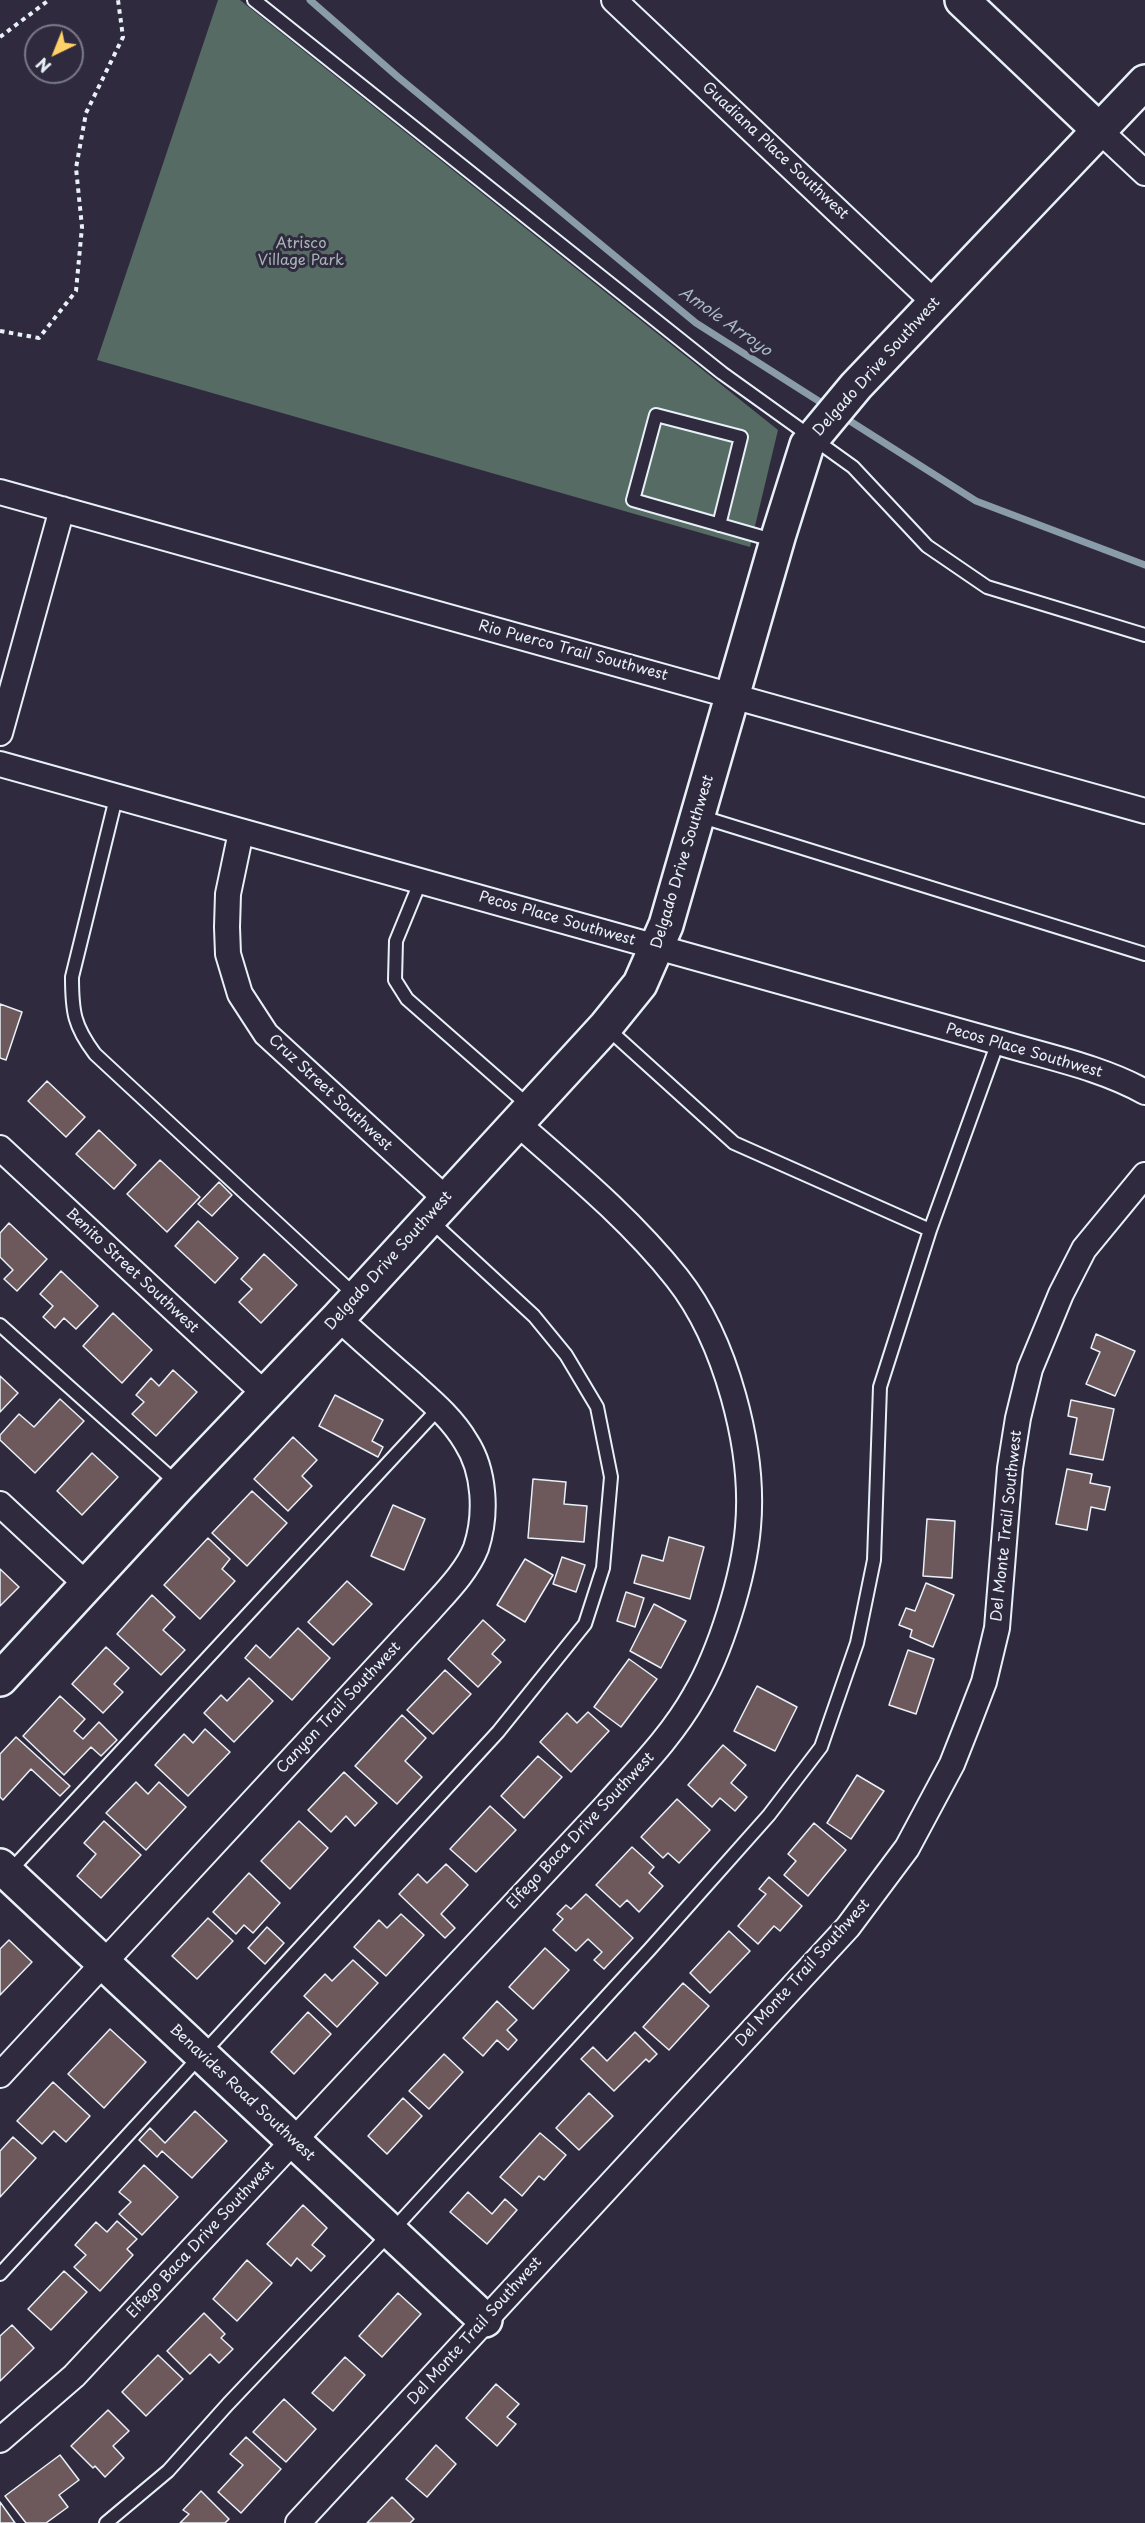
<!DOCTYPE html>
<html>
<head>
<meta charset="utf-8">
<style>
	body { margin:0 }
	#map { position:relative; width:1145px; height:2523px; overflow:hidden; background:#2f2a3d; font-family:"Playpen Sans",sans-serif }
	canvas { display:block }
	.north { position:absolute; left:24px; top:24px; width:60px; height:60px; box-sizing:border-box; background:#2f2a3d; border:2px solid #797a88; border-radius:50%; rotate:223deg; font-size:16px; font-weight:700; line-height:24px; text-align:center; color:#e8f1f8 }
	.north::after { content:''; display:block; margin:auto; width:21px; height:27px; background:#ffd166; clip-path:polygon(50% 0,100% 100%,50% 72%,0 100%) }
</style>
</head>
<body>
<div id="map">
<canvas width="1145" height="2523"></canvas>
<div class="north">N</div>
</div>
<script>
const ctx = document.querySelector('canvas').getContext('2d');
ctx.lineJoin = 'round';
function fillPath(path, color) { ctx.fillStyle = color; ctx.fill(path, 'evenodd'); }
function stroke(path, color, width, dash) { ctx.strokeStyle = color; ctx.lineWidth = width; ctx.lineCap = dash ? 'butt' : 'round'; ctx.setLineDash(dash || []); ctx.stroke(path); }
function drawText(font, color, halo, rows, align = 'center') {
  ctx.font = font + ' "Playpen Sans",sans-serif'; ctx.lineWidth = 6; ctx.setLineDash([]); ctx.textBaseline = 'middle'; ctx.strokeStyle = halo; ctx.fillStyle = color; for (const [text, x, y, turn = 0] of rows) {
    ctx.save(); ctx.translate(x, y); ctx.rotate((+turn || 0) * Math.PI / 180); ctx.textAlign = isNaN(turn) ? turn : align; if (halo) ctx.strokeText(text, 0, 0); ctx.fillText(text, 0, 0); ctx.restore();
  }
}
fillPath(new Path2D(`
	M 218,0 L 240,0 L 778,430 L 750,547 L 97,360 Z`), '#576b65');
stroke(new Path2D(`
	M 310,0 L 398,77 L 696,323 L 828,407
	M 842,416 L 976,501 L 1145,565`), '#8a9caa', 7);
const building = new Path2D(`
	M 0,1004 L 22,1012 L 6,1060 L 0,1058 Z
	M 47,1081 L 85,1117 L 66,1137 L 28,1101 Z
	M 99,1130 L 136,1165 L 114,1189 L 76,1154 Z
	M 160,1160 L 200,1197 L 167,1232 L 127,1194 Z
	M 219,1182 L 232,1195 L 212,1216 L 198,1204 Z
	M 198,1221 L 238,1258 L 215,1283 L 175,1246 Z
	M 9,1223 L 47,1259 L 17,1291 L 4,1279 L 13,1270 L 0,1257 L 0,1233 Z
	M 264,1254 L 297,1285 L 261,1323 L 239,1302 L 252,1289 L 241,1279 Z
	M 61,1271 L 98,1306 L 76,1329 L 64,1318 L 55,1328 L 43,1317 L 53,1306 L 40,1294 Z
	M 113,1313 L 152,1350 L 122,1383 L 83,1346 Z
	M 1096,1334 L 1135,1351 L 1115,1396 L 1086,1384 L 1100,1352 L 1091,1348 Z
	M 173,1370 L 197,1392 L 156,1436 L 132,1414 L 144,1402 L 136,1395 L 151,1378 L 159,1386 Z
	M 0,1376 L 18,1393 L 0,1412 Z
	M 335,1395 L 383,1420 L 372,1441 L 383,1447 L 378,1457 L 319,1426 Z
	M 60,1399 L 84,1421 L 35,1473 L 0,1440 L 0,1435 L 19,1414 L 34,1427 Z
	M 1071,1400 L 1114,1409 L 1103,1460 L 1070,1454 L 1077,1418 L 1068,1416 Z
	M 293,1437 L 317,1460 L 302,1476 L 312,1486 L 288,1511 L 254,1479 Z
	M 92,1453 L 118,1477 L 82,1515 L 57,1491 Z
	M 1067,1469 L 1092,1474 L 1090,1483 L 1110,1487 L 1105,1510 L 1091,1507 L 1087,1530 L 1056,1524 Z
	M 533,1479 L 566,1482 L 564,1504 L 587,1506 L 584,1542 L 528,1538 Z
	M 252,1491 L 287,1523 L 247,1566 L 212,1533 Z
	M 393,1505 L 425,1519 L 404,1570 L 371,1556 Z
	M 927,1519 L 955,1521 L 952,1578 L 923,1576 Z
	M 669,1537 L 704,1547 L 690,1599 L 634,1583 L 642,1555 L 663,1561 Z
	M 208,1538 L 230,1559 L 222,1569 L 235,1581 L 200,1619 L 164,1585 Z
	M 562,1557 L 585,1565 L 576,1592 L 553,1584 Z
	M 525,1559 L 553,1575 L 525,1622 L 497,1605 Z
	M 0,1569 L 19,1587 L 0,1606 Z
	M 347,1581 L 372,1604 L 333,1645 L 308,1622 Z
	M 926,1583 L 954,1595 L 933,1647 L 910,1637 L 912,1630 L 899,1625 L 906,1608 L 915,1611 Z
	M 626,1592 L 644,1598 L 635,1627 L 617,1621 Z
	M 152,1595 L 175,1617 L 163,1630 L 185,1650 L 161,1675 L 117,1634 Z
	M 654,1604 L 686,1621 L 661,1668 L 630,1651 Z
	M 483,1620 L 505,1640 L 492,1654 L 501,1662 L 478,1687 L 448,1659 Z
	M 298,1628 L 330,1658 L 292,1700 L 245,1658 L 256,1645 L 270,1658 Z
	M 106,1647 L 129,1668 L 114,1684 L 123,1692 L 103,1713 L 72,1684 Z
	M 908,1650 L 934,1659 L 916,1714 L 889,1705 Z
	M 629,1659 L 657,1679 L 621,1727 L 594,1707 Z
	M 445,1670 L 471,1694 L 433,1734 L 407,1710 Z
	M 249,1678 L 273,1701 L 234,1742 L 204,1713 L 221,1695 L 227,1701 Z
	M 757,1686 L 797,1707 L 775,1751 L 734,1731 Z
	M 60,1696 L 85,1719 L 74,1731 L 83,1739 L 99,1722 L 117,1740 L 101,1756 L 91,1747 L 64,1775 L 23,1736 Z
	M 588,1712 L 609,1731 L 571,1772 L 540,1742 L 567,1713 L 577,1723 Z
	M 402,1715 L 426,1738 L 405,1761 L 422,1777 L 397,1804 L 355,1766 Z
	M 205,1729 L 230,1752 L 188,1796 L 155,1765 L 184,1734 L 193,1743 Z
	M 16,1737 L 70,1786 L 60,1796 L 31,1769 L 3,1800 L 0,1797 L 0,1754 Z
	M 723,1745 L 746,1765 L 731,1783 L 747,1797 L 735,1811 L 720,1798 L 712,1807 L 688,1785 Z
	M 538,1756 L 562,1777 L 524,1818 L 501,1796 Z
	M 344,1772 L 377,1803 L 355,1826 L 346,1816 L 331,1832 L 308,1810 Z
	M 857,1775 L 884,1791 L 851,1839 L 827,1823 Z
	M 136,1782 L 148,1794 L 159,1782 L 186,1807 L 146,1850 L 106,1813 Z
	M 677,1799 L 710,1830 L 679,1863 L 668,1853 L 663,1858 L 641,1837 Z
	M 490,1806 L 516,1830 L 476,1872 L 450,1849 Z
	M 104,1821 L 141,1855 L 101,1898 L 77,1876 L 96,1854 L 84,1843 Z
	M 299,1821 L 328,1848 L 290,1889 L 261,1861 Z
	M 814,1823 L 846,1850 L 808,1896 L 784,1875 L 796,1861 L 788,1854 Z
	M 632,1847 L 654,1867 L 649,1873 L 663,1886 L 639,1912 L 627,1900 L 620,1907 L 596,1885 Z
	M 446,1864 L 468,1885 L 441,1914 L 455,1928 L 445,1938 L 399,1894 L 418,1874 L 427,1883 Z
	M 249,1873 L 280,1903 L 253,1933 L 244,1925 L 236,1934 L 213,1912 Z
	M 769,1877 L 802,1906 L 780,1931 L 774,1926 L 758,1944 L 738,1926 L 766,1894 L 759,1889 Z
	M 586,1894 L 633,1938 L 604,1969 L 594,1960 L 602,1952 L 588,1939 L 576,1951 L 553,1930 L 563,1919 L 557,1914 L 566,1905 L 571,1909 Z
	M 401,1914 L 424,1935 L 386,1976 L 354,1947 L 379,1920 L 387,1928 Z
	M 208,1918 L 233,1941 L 197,1979 L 172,1956 Z
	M 267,1927 L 284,1943 L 265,1964 L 248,1948 Z
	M 729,1931 L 750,1951 L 710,1993 L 690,1973 Z
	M 9,1940 L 32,1962 L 0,1995 L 0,1949 Z
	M 545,1948 L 569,1970 L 533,2009 L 509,1987 Z
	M 353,1960 L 378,1983 L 337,2027 L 304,1996 L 325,1974 L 332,1981 Z
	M 683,1983 L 709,2006 L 669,2050 L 643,2027 Z
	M 497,2001 L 517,2020 L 507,2030 L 517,2040 L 508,2050 L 497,2040 L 483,2056 L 463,2038 Z
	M 308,2012 L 331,2034 L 294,2074 L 271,2052 Z
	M 110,2029 L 146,2062 L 104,2108 L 68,2074 Z
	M 635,2032 L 657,2054 L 649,2062 L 646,2059 L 614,2091 L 581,2059 L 593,2047 L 607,2061 Z
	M 444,2054 L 463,2072 L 429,2109 L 409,2091 Z
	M 53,2082 L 90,2116 L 66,2142 L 54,2131 L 42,2144 L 17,2121 Z
	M 589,2093 L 613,2116 L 579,2150 L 556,2128 Z
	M 403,2098 L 422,2116 L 387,2154 L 368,2136 Z
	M 195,2111 L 227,2141 L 192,2178 L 162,2151 L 157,2157 L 139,2140 L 150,2128 L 165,2143 Z
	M 540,2133 L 566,2155 L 544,2180 L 539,2176 L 522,2196 L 500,2177 Z
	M 13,2137 L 36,2158 L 0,2197 L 0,2151 Z
	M 144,2165 L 178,2197 L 142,2235 L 119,2214 L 131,2202 L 119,2192 Z
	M 468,2192 L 492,2214 L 505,2199 L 517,2210 L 487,2244 L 450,2212 Z
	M 303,2205 L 327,2228 L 312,2245 L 325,2256 L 311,2271 L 297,2258 L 291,2266 L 267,2244 Z
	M 117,2221 L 137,2239 L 127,2249 L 133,2255 L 100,2291 L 74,2267 L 86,2255 L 75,2245 L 96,2222 L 107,2232 Z
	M 247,2260 L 272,2283 L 237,2321 L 213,2299 Z
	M 64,2271 L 87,2292 L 51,2330 L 28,2309 Z
	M 398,2293 L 421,2314 L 382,2357 L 359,2336 Z
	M 204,2313 L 225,2334 L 221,2338 L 233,2349 L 219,2363 L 210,2354 L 190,2374 L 167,2351 Z
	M 12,2325 L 34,2348 L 0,2381 L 0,2336 Z
	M 158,2355 L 183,2379 L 146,2416 L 122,2392 Z
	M 345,2357 L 365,2375 L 333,2411 L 312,2393 Z
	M 496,2384 L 519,2404 L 507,2417 L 516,2424 L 497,2446 L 466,2418 Z
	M 284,2399 L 316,2429 L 286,2462 L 253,2432 Z
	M 108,2410 L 129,2431 L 113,2446 L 124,2458 L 105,2477 L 95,2466 L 93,2468 L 71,2446 Z
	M 246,2437 L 281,2469 L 241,2513 L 218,2492 L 243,2465 L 230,2454 Z
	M 436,2445 L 456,2464 L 427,2497 L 406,2479 Z
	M 60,2455 L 79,2480 L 59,2495 L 68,2507 L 46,2523 L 26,2523 L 5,2496 Z
	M 201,2491 L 229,2519 L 225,2523 L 180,2523 L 189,2514 L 183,2510 Z
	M 392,2497 L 414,2519 L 410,2523 L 367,2523 Z
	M 0,2502 L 15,2523 L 0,2523 Z`);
fillPath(building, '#6d595b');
stroke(building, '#e8f1f8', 1.5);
const lane = new Path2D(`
	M 254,0 L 722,373 L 853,467 L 927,546 L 987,587 L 1145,635
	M 719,525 L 741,437 L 656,415 L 633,500 L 776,541
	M 116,798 L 72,977 C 72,1012 74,1026 95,1054 L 356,1296
	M 699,816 L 1145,954
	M 421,880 L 396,941 L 395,980 L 407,999 L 529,1106
	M 607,1028 L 734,1143 L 930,1230
	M 0,1325 L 178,1484
	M 9,1872 L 439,1408
	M 0,2274 L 498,1732 L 585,1624 L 603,1568 L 611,1477 L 597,1407 L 566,1355 L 534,1316 L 430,1220
	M 106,2523 L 168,2471 L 228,2404 L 391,2232 L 650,1949 L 769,1815 L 821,1747 L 857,1643 L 874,1560 L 880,1387 L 930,1230 L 998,1042`);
const street = new Path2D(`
	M 614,0 L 935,303
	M 1100,131 L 1145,173
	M 0,492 L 1145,811
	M 0,733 L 62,509
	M 0,764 L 998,1042 C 1047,1057 1100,1067 1145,1092
	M 241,832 L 228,894 L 227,927 L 228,954 L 240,994 L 266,1034 L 446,1199
	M 0,1148 L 265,1394
	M 0,1504 L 87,1585
	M 0,2075 L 430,1610 C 446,1592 467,1571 476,1548 C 487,1515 485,1471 466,1442 C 452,1418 430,1400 410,1382 C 386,1361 362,1340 338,1318
	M 0,2440 L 74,2376 L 607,1805 C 638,1770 672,1736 695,1695 C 720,1653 744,1576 748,1527 C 755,1449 726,1340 677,1278 C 631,1220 573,1172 517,1123
	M 298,2523 L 848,1927 L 907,1848 L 952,1764 L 969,1721 L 984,1682 L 997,1628 L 1010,1468 L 1018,1418 L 1030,1369 L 1061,1294 L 1084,1249 L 1145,1175`);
const secondary = new Path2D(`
	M 962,0 L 1100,131
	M 0,1679 L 179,1485 L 338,1318 L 606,1026 L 640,984 L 666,925 L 779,534 L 807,445 L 856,386 L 1145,82
	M 0,1866 L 485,2320`);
stroke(lane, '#e8f1f8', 16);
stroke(street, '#e8f1f8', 28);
stroke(secondary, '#e8f1f8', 38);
stroke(new Path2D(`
	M 0,37 L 49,0
	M 0,331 L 39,338 L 76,291 L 82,227 L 76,168 L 86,113 L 123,37 L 118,0`), '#e8f1f8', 4, [4.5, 4.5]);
stroke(lane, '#2f2a3d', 12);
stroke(street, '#2f2a3d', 24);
stroke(secondary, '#2f2a3d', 33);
drawText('15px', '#e8f1f8', '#2f2a3d', [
	["Guadiana Place Southwest",775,151,43],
	["Delgado Drive Southwest",877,367,-48],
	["Rio Puerco Trail Southwest",573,651,15],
	["Delgado Drive Southwest",683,862,-73],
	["Pecos Place Southwest",557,919,16],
	["Pecos Place Southwest",1024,1051,16],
	["Cruz Street Southwest",330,1093,43],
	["Delgado Drive Southwest",389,1261,-48],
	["Benito Street Southwest",132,1271,43],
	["Del Monte Trail Southwest",1007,1526,-84],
	["Canyon Trail Southwest",339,1708,-47],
	["Elfego Baca Drive Southwest",581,1831,-47],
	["Del Monte Trail Southwest",803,1973,-48],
	["Benavides Road Southwest",242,2093,43],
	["Elfego Baca Drive Southwest",201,2240,-47],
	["Del Monte Trail Southwest",475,2331,-48]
]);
drawText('15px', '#a7b5b6', '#2f2a3d', [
	["Atrisco",301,244],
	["Village Park",301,261]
]);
drawText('italic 16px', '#aab8c4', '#2f2a3d', [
	["Amole Arroyo",725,322,35]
]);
</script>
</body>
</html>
